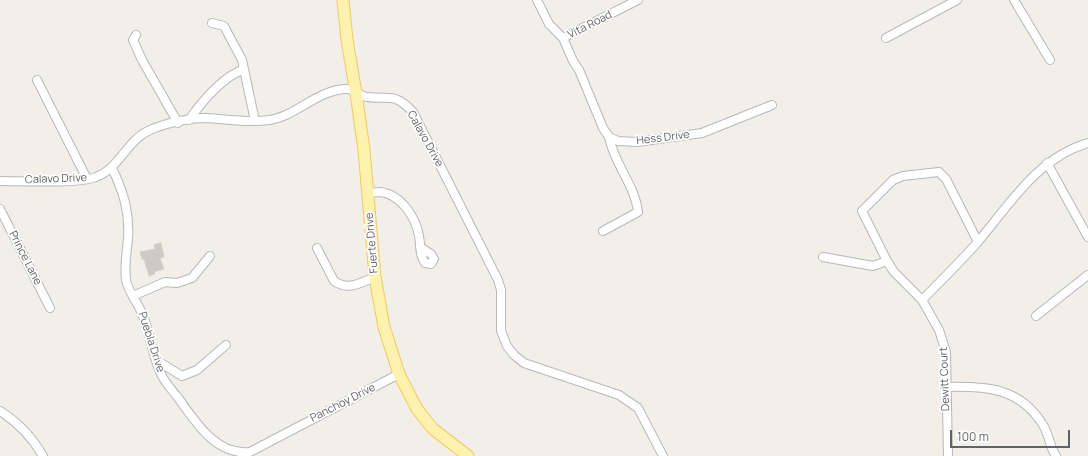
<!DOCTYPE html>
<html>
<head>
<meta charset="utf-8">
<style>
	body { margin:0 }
	#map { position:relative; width:1088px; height:456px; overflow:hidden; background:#f1efe8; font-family:Manrope,sans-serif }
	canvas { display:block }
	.scale { position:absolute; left:950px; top:430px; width:120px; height:18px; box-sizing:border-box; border:2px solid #5f6368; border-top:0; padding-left:5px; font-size:12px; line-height:14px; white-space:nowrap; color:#5f6368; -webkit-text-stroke:3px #fff; paint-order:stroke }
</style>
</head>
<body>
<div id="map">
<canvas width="1088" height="456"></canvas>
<div class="scale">100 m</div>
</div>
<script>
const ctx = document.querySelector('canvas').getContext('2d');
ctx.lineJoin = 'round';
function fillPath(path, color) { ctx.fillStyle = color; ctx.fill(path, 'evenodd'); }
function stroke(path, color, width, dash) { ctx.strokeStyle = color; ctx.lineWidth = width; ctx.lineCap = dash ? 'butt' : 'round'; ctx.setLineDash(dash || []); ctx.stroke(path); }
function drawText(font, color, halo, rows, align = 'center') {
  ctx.font = font + ' Manrope,sans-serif'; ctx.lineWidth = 3.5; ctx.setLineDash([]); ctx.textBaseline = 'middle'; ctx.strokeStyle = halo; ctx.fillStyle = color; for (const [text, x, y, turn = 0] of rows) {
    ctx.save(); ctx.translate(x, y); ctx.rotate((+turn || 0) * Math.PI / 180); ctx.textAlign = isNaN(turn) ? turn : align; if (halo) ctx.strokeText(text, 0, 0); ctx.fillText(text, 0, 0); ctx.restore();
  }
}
const building = new Path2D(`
	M 161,243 L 164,257 L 160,258 L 164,269 L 154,272 L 155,274 L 149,276 L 144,259 L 142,259 L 140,252 L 155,249 L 154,245 Z`);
fillPath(building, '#cccac5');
stroke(building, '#d6d1c6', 1);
const minor = new Path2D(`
	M 537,0 L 549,24 L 563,38 L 573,61 L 579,70 L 603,128 L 609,137 L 618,141 L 637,142 L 702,133 L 772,105
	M 1014,0 L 1050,60
	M 212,23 L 224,26 L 242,60 L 255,121
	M 136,35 L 133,40 L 142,60 L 178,123
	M 563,38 L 638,0
	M 886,38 L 957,0
	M 37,80 L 87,179
	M 189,120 C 203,100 221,78 244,69
	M 1047,163 L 1088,237
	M 112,168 C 123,191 130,212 128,238 C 127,252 124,266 126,280 C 128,292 139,304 143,316 C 151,335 152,355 161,374 C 165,383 173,391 179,399 C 196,423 217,456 250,452 L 399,374
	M 0,181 C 21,181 79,184 96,177 C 120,168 127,140 150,130 C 166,123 189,118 206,118 C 227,119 249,123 269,120 C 295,117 318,89 347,89 C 354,89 360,96 367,97 C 390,100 394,92 413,112 L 498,280 L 501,290 L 501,331 L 507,346 L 514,355 L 524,363 L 619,395 L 638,408 L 663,456
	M 367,193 C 371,193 376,192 380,192 C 401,194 416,218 419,236 C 421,247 419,254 425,263 L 431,264 L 434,259 L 431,254 L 420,247
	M 0,209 L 50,308
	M 603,231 L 638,212 C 635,185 614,164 609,137
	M 317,248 L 334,281 C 348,291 360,283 375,277
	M 823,257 L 873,266 L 887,261
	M 133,296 L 165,282 L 177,283 L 192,278 L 210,256
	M 922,300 C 941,281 959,263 977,243 C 1009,205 1038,157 1088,143
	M 1036,316 L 1088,275
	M 156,360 L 182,376 L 197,370 L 226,345
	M 946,387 C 985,386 1020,387 1043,425 C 1049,434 1050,448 1056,456
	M 0,411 C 19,423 32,437 43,456
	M 948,456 L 946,352 L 939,330 L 922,300 L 894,272 L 887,261 L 862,211 L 893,180 L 903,176 L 939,172 L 946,179 L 978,242`);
const major = new Path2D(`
	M 343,0 L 347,40 L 356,93 L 364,150 L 375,277 L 384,327 L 399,374 L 417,409 L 433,429 L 468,456`);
stroke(minor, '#b5b8bc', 10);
stroke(major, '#f2c960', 13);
stroke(minor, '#fff', 8);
stroke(major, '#fff2af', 11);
drawText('11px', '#5f6368', '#fff', [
	["Vita Road",590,25,-27],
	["Hess Drive",663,138,-7],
	["Calavo Drive",425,139,61],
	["Calavo Drive",56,179,-2],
	["Fuerte Drive",372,243,-95],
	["Prince Lane",25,258,63],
	["Puebla Drive",151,342,72],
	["Dewitt Court",945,379,-92],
	["Panchoy Drive",343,403,-27]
]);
</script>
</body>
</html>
